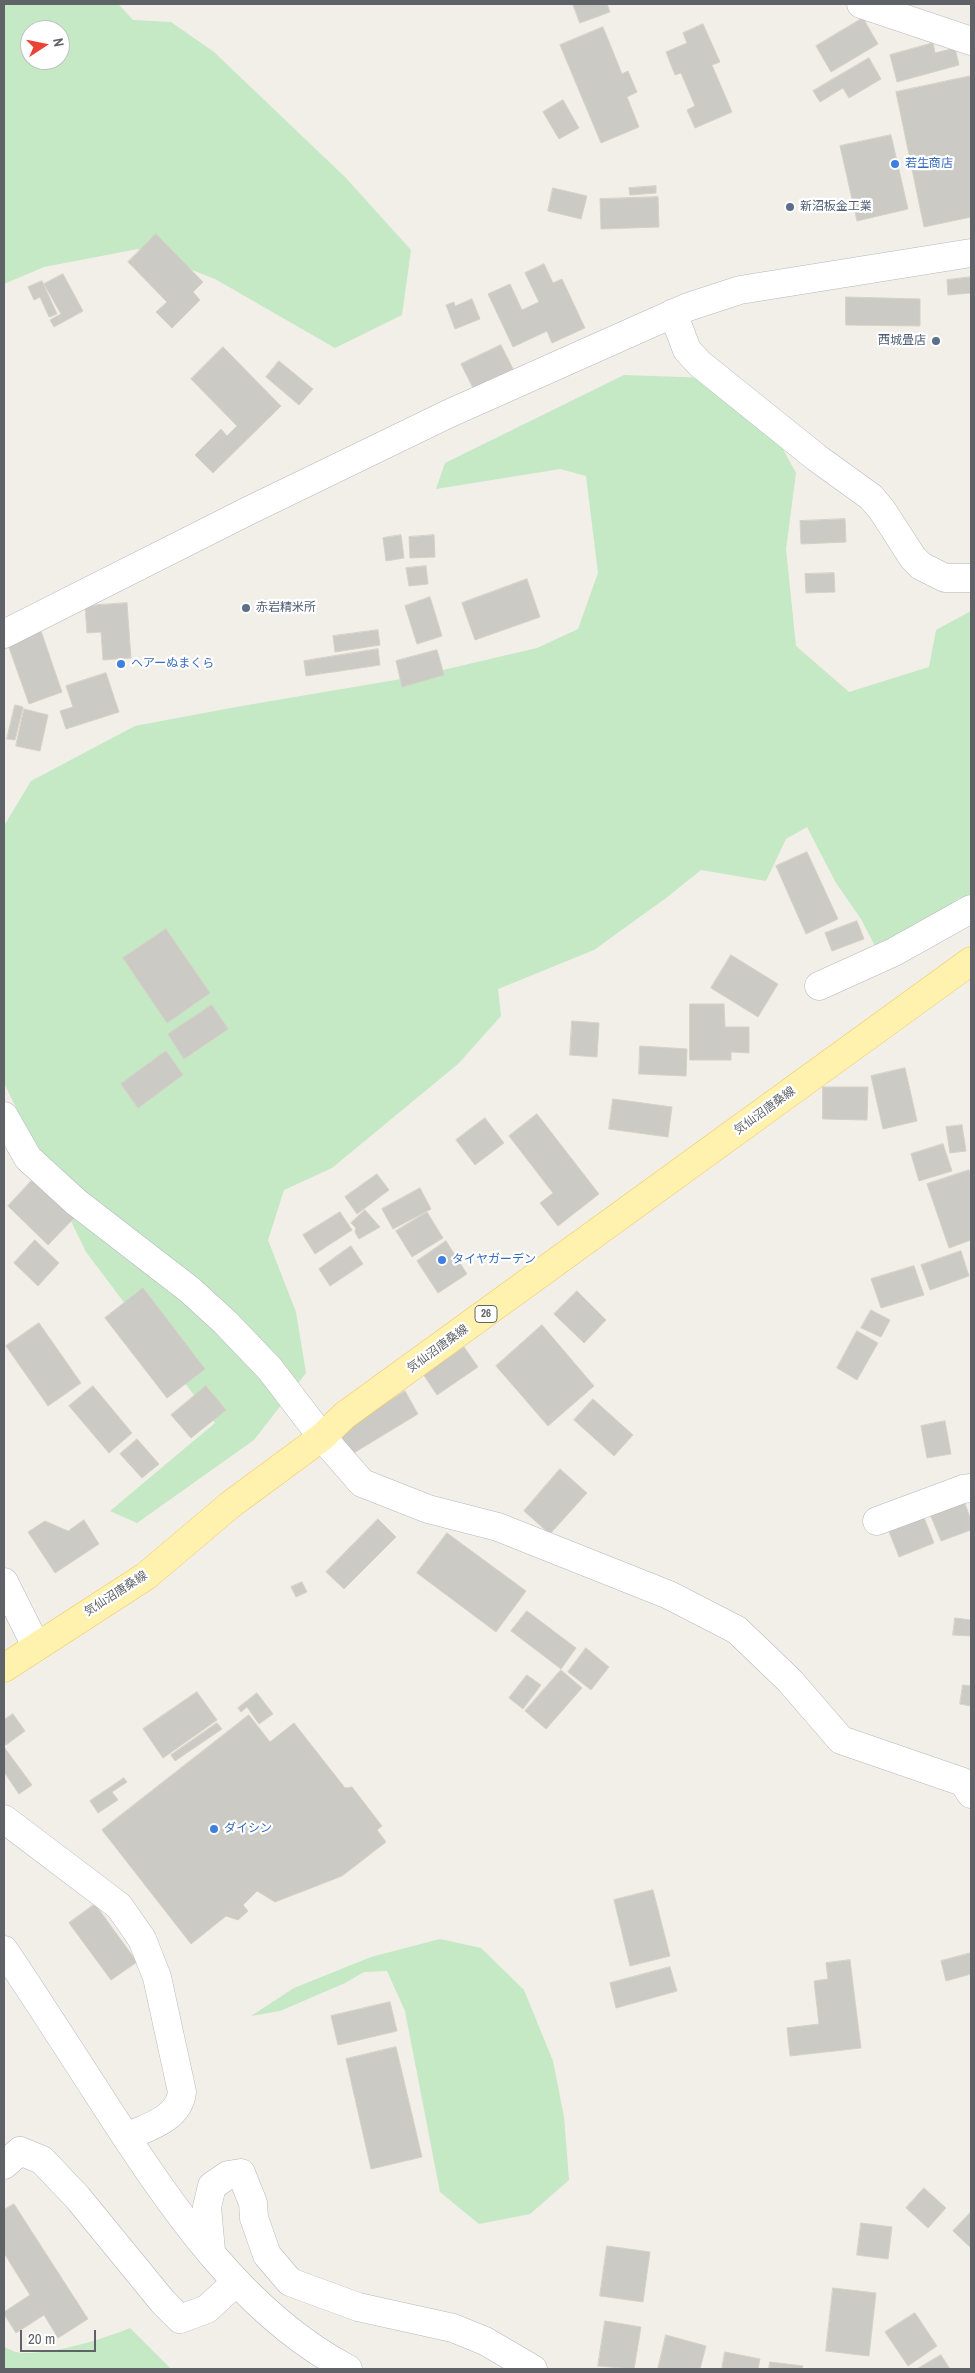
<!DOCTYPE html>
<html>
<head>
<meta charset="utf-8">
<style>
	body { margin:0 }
	#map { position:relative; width:975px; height:2373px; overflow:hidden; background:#f1efe8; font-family:"Archivo Narrow",sans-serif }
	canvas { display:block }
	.frame { position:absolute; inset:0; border:5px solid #5f6368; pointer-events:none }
	.north { position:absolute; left:20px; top:20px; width:50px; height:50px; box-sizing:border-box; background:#fff; border:1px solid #bfc1c3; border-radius:50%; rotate:79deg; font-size:14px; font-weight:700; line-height:20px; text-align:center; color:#5f6368 }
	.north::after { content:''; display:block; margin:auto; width:18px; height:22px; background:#ea4335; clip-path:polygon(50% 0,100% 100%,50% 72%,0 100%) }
	.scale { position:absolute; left:20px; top:2330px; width:76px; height:22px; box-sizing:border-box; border:2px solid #5f6368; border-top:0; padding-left:6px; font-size:15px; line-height:18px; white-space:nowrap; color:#5f6368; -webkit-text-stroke:4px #fff; paint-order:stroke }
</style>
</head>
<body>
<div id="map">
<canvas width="975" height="2373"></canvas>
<div class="frame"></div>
<div class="north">N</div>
<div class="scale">20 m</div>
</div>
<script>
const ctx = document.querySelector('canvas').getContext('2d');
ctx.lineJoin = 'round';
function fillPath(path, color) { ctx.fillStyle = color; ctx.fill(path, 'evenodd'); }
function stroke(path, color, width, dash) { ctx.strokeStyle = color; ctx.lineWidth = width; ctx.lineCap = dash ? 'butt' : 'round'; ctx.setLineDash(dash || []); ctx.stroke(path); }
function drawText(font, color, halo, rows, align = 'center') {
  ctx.font = font + ' "Archivo Narrow","Noto Sans JP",sans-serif'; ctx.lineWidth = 4.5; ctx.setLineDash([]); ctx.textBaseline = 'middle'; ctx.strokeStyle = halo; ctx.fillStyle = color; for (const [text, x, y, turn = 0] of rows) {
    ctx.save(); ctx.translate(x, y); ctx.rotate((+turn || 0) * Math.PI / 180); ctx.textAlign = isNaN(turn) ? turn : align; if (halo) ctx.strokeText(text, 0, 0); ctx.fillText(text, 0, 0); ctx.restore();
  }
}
fillPath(new Path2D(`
	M 4,4 L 118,4 L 133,20 L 171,22 L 214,52 L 346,178 L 411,250 L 402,315 L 335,348 L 215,279 L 138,249 L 44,267 L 4,284 ZM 30,30 L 60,30 L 60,60 L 30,60 Z
	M 624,375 L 711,378 L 758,404 L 796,473 L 786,549 L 796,646 L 849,692 L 929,667 L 936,630 L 971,611 L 971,896 L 959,898 L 912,933 L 875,946 L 861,919 L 836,883 L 807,827 L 786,839 L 766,881 L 701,870 L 666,898 L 594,950 L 498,989 L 501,1016 L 458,1064 L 332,1168 L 284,1190 L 268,1240 L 296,1312 L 306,1373 L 254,1440 L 137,1523 L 110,1511 L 215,1423 L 86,1252 L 4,1083 L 4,826 L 31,781 L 135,726 L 236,707 L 413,677 L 537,648 L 578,629 L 598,573 L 586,476 L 560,469 L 436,489 L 445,463 Z
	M 440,1939 L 481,1948 L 524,1990 L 553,2061 L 564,2117 L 569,2180 L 530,2214 L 479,2224 L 440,2192 L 405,2011 L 387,1971 L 364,1972 L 345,1983 L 280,2011 L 251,2016 L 294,1988 L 371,1957 Z
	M 130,2328 L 171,2369 L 4,2369 L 4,2347 C 9,2349 16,2353 22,2353 C 54,2354 101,2340 130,2328 Z`), '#c5e8c5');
const building = new Path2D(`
	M 573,4 L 607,4 L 610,12 L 580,23 Z
	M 863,18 L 878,44 L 831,72 L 816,46 Z
	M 703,24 L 720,62 L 712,65 L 732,112 L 695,128 L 687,110 L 695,106 L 681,73 L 675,75 L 666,52 L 687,43 L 683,33 Z
	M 603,27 L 622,74 L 628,71 L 637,92 L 627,97 L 639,127 L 601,143 L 560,45 Z
	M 933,43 L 935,53 L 955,48 L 959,65 L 897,82 L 890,55 Z
	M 869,58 L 881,79 L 849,98 L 843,88 L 820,102 L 813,91 Z
	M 971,76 L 971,217 L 924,227 L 896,92 Z
	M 563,100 L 579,128 L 559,139 L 543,112 Z
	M 891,135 L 908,209 L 857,221 L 840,146 Z
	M 656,186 L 656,193 L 630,195 L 629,188 Z
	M 553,188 L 587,196 L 581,219 L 548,211 Z
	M 658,197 L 659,227 L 601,229 L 600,199 Z
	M 156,234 L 203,282 L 193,292 L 200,300 L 172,328 L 156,312 L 167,302 L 128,262 Z
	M 544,264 L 553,283 L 562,279 L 585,328 L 552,343 L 547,331 L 513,347 L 488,294 L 510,284 L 522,310 L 539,302 L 525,273 Z
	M 63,274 L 83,311 L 54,327 L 50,320 L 61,314 L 44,284 Z
	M 971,277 L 971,293 L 948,295 L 947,280 Z
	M 42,281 L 57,314 L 49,317 L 40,297 L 34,300 L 28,287 Z
	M 846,297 L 920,299 L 920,326 L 846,325 Z
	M 472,299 L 480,319 L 455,329 L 446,305 L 454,302 L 455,306 Z
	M 501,345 L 513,369 L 473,388 L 461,364 Z
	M 223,347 L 281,406 L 213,473 L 195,455 L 221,429 L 227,436 L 237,426 L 191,379 Z
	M 279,361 L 313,389 L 299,405 L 266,377 Z
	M 845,519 L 846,542 L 801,544 L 800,521 Z
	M 401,535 L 404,558 L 386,561 L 383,538 Z
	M 434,535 L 435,557 L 410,558 L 409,537 Z
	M 426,566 L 428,584 L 409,586 L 406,568 Z
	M 834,573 L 835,592 L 806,593 L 805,574 Z
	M 527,579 L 540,617 L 475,640 L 462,603 Z
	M 430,597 L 442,636 L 417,644 L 405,606 Z
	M 127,603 L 131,658 L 103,660 L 101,632 L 87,633 L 85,606 Z
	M 40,628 L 62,692 L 29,704 L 6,639 Z
	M 378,630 L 380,645 L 335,652 L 333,636 Z
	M 378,649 L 380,665 L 306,676 L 304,661 Z
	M 437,650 L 444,675 L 402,687 L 396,661 Z
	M 106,673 L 119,712 L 66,729 L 60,711 L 73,707 L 66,686 Z
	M 15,705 L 23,707 L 15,740 L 7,739 Z
	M 24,709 L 48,715 L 40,751 L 16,746 Z
	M 807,852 L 838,919 L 806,934 L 776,866 Z
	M 857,921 L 864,939 L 832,951 L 825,933 Z
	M 166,929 L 210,993 L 167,1023 L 123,958 Z
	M 731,955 L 778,984 L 758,1017 L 711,988 Z
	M 690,1004 L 724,1004 L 725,1027 L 749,1027 L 749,1053 L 731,1052 L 731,1060 L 690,1060 Z
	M 212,1005 L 228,1029 L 184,1059 L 168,1034 Z
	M 572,1021 L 599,1023 L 597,1057 L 570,1055 Z
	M 640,1046 L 687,1049 L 686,1076 L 639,1074 Z
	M 166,1051 L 183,1075 L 138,1108 L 121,1084 Z
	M 905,1068 L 917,1121 L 883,1129 L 871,1076 Z
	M 823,1087 L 868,1087 L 867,1120 L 823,1119 Z
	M 613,1099 L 672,1107 L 668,1137 L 609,1129 Z
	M 537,1114 L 599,1194 L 558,1226 L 540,1203 L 553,1193 L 509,1136 Z
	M 485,1118 L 504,1143 L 475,1165 L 456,1140 Z
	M 962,1125 L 966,1151 L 950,1153 L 946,1127 Z
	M 943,1144 L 952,1171 L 919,1181 L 911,1154 Z
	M 969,1170 L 971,1178 L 971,1240 L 949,1248 L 927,1184 Z
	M 377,1174 L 389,1190 L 357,1214 L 345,1197 Z
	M 36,1176 L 77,1215 L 48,1245 L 8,1206 Z
	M 420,1188 L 431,1209 L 393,1229 L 382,1209 Z
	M 365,1210 L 380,1227 L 359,1239 L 355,1232 L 356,1228 L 351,1223 Z
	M 340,1212 L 352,1230 L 315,1254 L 303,1235 Z
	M 427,1212 L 443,1238 L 412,1257 L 396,1231 Z
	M 35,1240 L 59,1263 L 38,1286 L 14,1263 Z
	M 446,1241 L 467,1274 L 438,1293 L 417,1261 Z
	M 351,1246 L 363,1264 L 330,1286 L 319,1269 Z
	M 961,1251 L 969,1276 L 930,1290 L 921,1265 Z
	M 914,1266 L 924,1295 L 881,1308 L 871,1279 Z
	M 143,1288 L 205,1369 L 167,1398 L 105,1318 Z
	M 577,1291 L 606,1320 L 584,1343 L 554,1314 Z
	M 871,1310 L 890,1320 L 881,1337 L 861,1328 Z
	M 39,1323 L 81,1383 L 48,1406 L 6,1346 Z
	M 542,1325 L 594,1386 L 548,1426 L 496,1366 Z
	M 857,1331 L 878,1343 L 857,1380 L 837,1368 Z
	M 464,1347 L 478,1367 L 437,1395 L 423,1374 Z
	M 93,1386 L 132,1433 L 109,1453 L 69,1406 Z
	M 206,1386 L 226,1410 L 191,1438 L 171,1415 Z
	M 405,1391 L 418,1414 L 352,1454 L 338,1432 Z
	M 593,1399 L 633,1435 L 614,1456 L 574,1420 Z
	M 945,1421 L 951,1454 L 927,1458 L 921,1426 Z
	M 137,1439 L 159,1464 L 142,1478 L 120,1454 Z
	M 560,1469 L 587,1493 L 550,1534 L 524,1511 Z
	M 964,1501 L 971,1520 L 971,1530 L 941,1541 L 930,1514 Z
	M 923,1515 L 934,1543 L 899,1557 L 888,1529 Z
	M 378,1519 L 396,1537 L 344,1589 L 326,1572 Z
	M 84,1520 L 99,1544 L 55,1573 L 28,1532 L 45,1521 L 68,1531 Z
	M 447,1533 L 526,1591 L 496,1632 L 417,1573 Z
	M 302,1582 L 307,1592 L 296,1597 L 291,1587 Z
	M 527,1611 L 576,1648 L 561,1669 L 511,1631 Z
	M 955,1618 L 971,1620 L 971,1636 L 953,1635 Z
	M 586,1648 L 609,1667 L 591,1690 L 568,1672 Z
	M 561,1670 L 582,1688 L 546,1729 L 525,1711 Z
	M 527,1675 L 541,1685 L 523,1709 L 509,1698 Z
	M 963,1685 L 971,1686 L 971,1706 L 960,1704 Z
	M 197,1692 L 217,1720 L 163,1758 L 143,1729 Z
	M 257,1693 L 273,1714 L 259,1724 L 247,1707 L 241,1712 L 238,1708 Z
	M 13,1714 L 25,1731 L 6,1745 L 4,1742 L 4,1720 Z
	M 249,1715 L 270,1742 L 294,1723 L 345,1788 L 352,1787 L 382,1826 L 377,1830 L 386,1842 L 342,1876 L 275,1902 L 257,1891 L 243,1905 L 248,1911 L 238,1920 L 226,1916 L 191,1944 L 102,1830 Z
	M 217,1723 L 222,1729 L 175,1761 L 171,1755 Z
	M 4,1747 L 32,1785 L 19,1794 L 4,1772 Z
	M 124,1778 L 127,1782 L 112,1792 L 118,1800 L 98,1813 L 90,1801 Z
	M 653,1890 L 670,1956 L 630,1966 L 614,1900 Z
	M 95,1904 L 137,1962 L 111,1980 L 69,1923 Z
	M 971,1953 L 971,1974 L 946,1981 L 941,1961 Z
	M 850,1960 L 861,2048 L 790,2056 L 787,2028 L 819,2024 L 814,1981 L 828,1979 L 826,1963 Z
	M 670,1967 L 677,1991 L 616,2008 L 610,1983 Z
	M 390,2002 L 397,2031 L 338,2045 L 331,2016 Z
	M 396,2047 L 422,2157 L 371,2169 L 346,2059 Z
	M 924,2188 L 946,2208 L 928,2228 L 906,2208 Z
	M 14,2204 L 88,2319 L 58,2338 L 44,2315 L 16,2333 L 4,2314 L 4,2312 L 30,2295 L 4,2253 L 4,2210 Z
	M 971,2212 L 971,2248 L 953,2231 Z
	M 861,2223 L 892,2227 L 888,2259 L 857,2255 Z
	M 607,2246 L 650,2252 L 643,2302 L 600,2296 Z
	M 833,2288 L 876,2293 L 869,2356 L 826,2351 Z
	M 915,2313 L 937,2346 L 908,2366 L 885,2332 Z
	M 605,2321 L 641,2327 L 634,2369 L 598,2366 Z
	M 666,2335 L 706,2346 L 700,2369 L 658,2369 Z
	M 725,2352 L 760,2359 L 758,2369 L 722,2369 Z
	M 941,2355 L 950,2369 L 917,2369 Z
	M 770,2362 L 803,2366 L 802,2369 L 769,2369 Z`);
fillPath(building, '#cccac5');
stroke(building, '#d6d1c6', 1);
const minor = new Path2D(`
	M 861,4 L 971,41
	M 673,313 L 687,350 L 700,364 L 817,458 L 871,497 L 882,510 L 913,558 L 921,566 L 945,578 L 971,578
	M 4,634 L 248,511 L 448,414 L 688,307 L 740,290 L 971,253
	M 819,986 L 894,952 L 971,909
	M 4,1116 L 28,1158 L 76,1202 L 190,1290 L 225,1322 L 270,1369 L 322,1437 L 362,1483 L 428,1509 L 498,1527 L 669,1595 L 737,1630 L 790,1681 L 841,1740 L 963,1782 L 971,1794
	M 877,1521 L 963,1489 L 971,1488
	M 4,1582 L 36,1646
	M 4,1819 L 119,1906 L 142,1939 L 157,1977 L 182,2092 C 179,2119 148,2127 126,2137
	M 4,1950 C 39,2002 73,2055 107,2108 C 171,2206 242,2313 348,2369
	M 4,2165 L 20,2151 L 42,2160 L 78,2198 L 163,2302 L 180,2319 L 207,2309 L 236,2282
	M 211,2251 L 207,2207 L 212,2186 L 228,2175 L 241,2173 L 253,2203 L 254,2218 L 267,2255 L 290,2282 L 358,2307 L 453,2328 L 485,2341 L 533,2369`);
const major = new Path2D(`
	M 4,1668 L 146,1576 L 230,1505 L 322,1437 L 345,1415 L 971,961`);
stroke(minor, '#b5b8bc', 29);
stroke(major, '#f2c960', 29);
stroke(minor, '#fff', 28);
stroke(major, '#fff2af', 28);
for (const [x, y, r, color] of [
	[895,164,5,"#3f7fe0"],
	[790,207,5,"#5c6f8a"],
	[936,341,5,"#5c6f8a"],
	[246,608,5,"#5c6f8a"],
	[121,664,5,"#3f7fe0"],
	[442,1260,5,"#3f7fe0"],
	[214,1829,5,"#3f7fe0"]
]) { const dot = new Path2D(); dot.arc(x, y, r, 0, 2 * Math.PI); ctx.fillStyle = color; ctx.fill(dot); stroke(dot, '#fff', 2); }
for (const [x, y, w] of [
	[486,1314,22]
]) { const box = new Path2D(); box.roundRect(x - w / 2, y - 8.5, w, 17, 4); ctx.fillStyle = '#fff'; ctx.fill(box); stroke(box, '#5f6368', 1); }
drawText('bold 11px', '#5f6368', null, [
	["26",486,1314]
]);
drawText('12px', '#366cbe', '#fff', [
	["若生商店",905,164],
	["ヘアーぬまくら",131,664],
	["タイヤガーデン",452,1260],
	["ダイシン",224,1829]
], 'left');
drawText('12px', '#4e5e75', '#fff', [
	["新沼板金工業",800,207],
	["西城畳店",926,341,"right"],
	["赤岩精米所",256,608]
], 'left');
drawText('12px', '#5f6368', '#fff', [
	["気仙沼唐桑線",765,1111,-36],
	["気仙沼唐桑線",438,1349,-36],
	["気仙沼唐桑線",116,1594,-33]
]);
</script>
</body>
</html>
